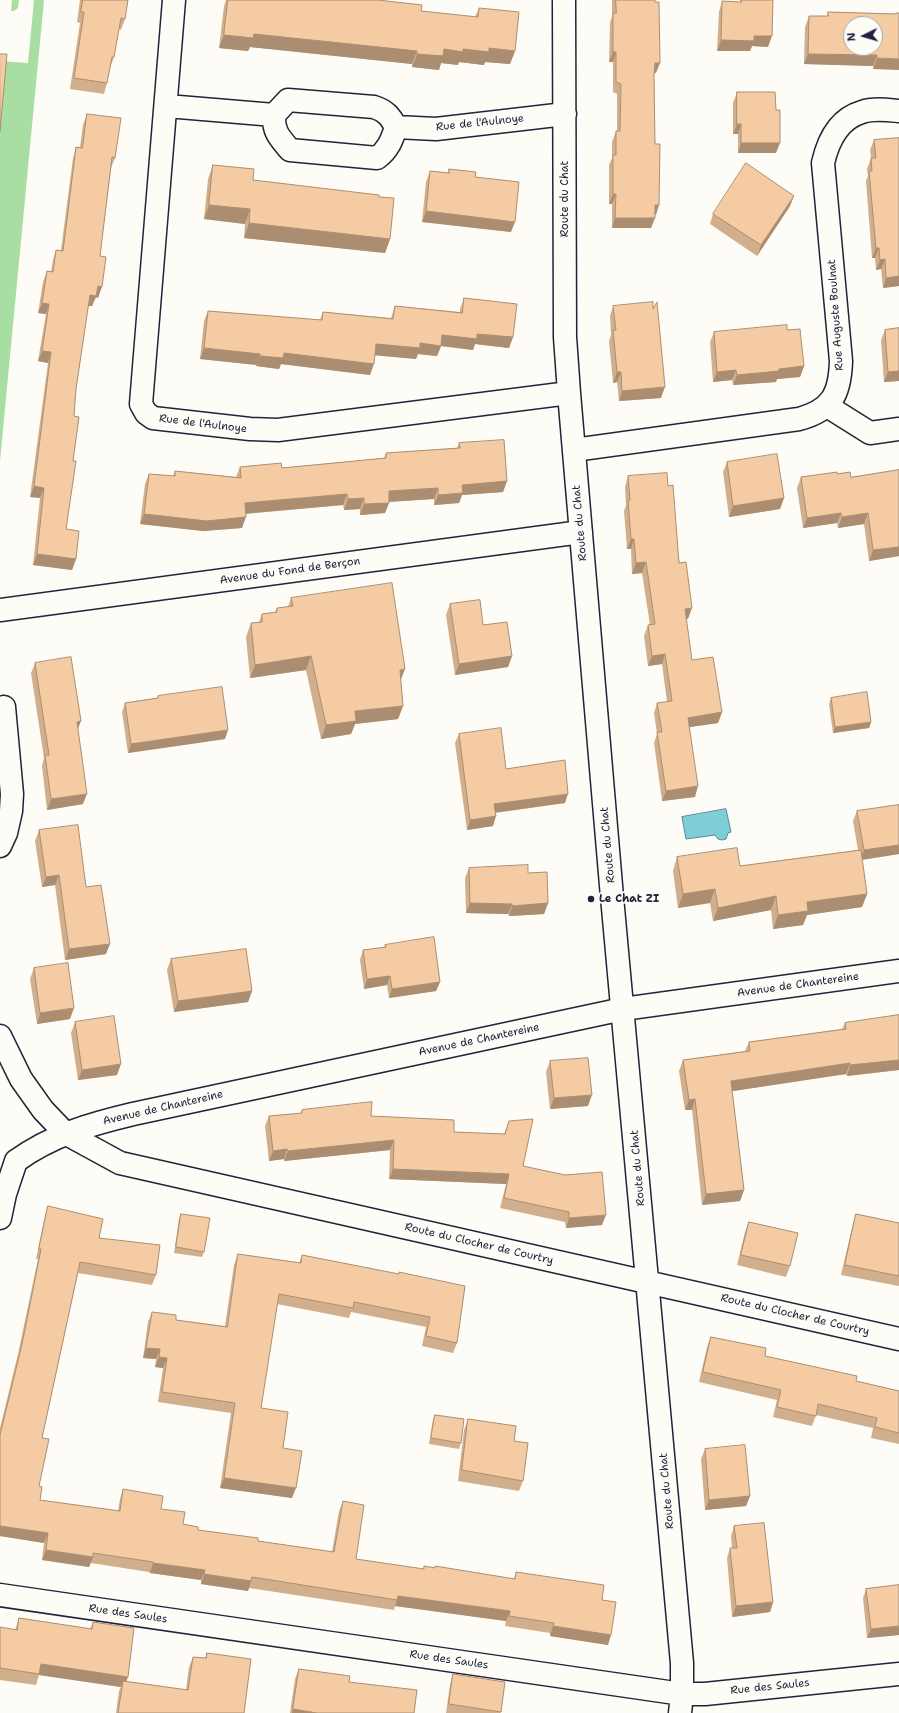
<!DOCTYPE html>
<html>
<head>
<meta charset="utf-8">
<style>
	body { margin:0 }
	#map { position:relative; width:899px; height:1713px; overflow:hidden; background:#fdfcf7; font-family:"Shantell Sans",sans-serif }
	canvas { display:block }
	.north { position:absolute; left:843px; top:16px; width:40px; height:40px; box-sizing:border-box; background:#fdfcf7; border:1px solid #a5a5ac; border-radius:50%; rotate:265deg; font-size:11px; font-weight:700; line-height:16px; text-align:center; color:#22223b }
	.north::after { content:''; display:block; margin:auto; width:14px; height:18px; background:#22223b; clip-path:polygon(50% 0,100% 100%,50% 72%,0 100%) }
</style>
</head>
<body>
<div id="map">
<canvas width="899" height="1713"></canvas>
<div class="north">N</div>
</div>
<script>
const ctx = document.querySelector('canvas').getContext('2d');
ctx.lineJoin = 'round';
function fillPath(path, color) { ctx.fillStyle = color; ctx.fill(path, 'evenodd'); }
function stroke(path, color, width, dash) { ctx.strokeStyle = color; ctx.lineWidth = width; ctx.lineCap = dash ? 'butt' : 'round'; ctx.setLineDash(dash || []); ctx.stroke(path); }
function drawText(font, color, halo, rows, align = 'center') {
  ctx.font = font + ' "Shantell Sans",sans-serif'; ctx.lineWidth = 3.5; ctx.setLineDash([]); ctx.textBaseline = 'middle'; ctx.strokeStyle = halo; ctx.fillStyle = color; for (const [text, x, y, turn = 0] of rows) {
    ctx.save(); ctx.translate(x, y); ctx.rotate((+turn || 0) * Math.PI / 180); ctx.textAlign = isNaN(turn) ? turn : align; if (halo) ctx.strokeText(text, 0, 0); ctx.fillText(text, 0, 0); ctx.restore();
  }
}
fillPath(new Path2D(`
	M 12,0 L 19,0 L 18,8 L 14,11 L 11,11 Z
	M 34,0 L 44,0 L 0,461 L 0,61 L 28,63 Z`), '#a8dea1');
const water = new Path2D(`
	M 726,809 L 731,832 L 728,833 L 726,839 L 722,840 L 718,839 L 715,835 L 686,839 L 682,817 Z`);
fillPath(water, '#7dced6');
stroke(water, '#598998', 1);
const minor = new Path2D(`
	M 174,0 L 141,404 L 146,413 L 153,418 L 250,429 L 278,430 L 569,393
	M 564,0 L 565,337 L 569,393 L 612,897 L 682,1663 L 682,1694 L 680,1713
	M 167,106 L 274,115 L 288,100 L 374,107 C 386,111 390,116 396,127 C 392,140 388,150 377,158 L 290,150 C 280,138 273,132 274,115
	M 396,127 L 436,129 L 565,114
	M 827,406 L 870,433 L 899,429
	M 574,450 L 799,419 C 832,410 840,394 841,361 L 823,163 C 828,141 838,119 862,112 C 873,108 888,110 899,111
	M 0,610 L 581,532
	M 0,846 L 6,833 L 11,811 L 12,794 L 4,707
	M 0,1036 L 21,1079 L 43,1110 L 65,1133 L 120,1163 L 899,1339
	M 16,1161 C 52,1135 91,1124 133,1114 L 623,1009 L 899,971
	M 0,1218 L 5,1194 L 16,1161
	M 0,1595 L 682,1694 L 705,1694 L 899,1674`);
stroke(minor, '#22223b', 25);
stroke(minor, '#fdfcf7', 22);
fillPath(new Path2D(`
	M 80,0 L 128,0 L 125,19 L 121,30 L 119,29 L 114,57 L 110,68 L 107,83 L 104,94 L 70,89 L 80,23 L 77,22 Z
	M 226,0 L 378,0 L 421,11 L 475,17 L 479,8 L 515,51 L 510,64 L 485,62 L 484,65 L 459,62 L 458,65 L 441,63 L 439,70 L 412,67 L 412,64 L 250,47 L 248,51 L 219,48 L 224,6 Z
	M 612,0 L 655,0 L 656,73 L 654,73 L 656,215 L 655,215 L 651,228 L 612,228 L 612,204 L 609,204 L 609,165 L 612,158 L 612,142 L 616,131 L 617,131 L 617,94 L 613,92 L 613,62 L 609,62 L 610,23 L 612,16 Z
	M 740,0 L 773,0 L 768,47 L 752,46 L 750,51 L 717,51 L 719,12 L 722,1 L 740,2 Z
	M 828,12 L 896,14 L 896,13 L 899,13 L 873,69 L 873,66 L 804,64 L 805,27 L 809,16 L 827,16 Z
	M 737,92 L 776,153 L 738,153 L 738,134 L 733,134 L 733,103 Z
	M 87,114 L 115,158 L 111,168 L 100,256 L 98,298 L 96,297 L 92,306 L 88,306 L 76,389 L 74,416 L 73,461 L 66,529 L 76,559 L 72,570 L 33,565 L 40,498 L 30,497 L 48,363 L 38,361 L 46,314 L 38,313 L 43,282 L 47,271 L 51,272 L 53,260 L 56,250 L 61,250 L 73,158 L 76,147 L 80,147 L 83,125 Z
	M 899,138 L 899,286 L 883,288 L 881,269 L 876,270 L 875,258 L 872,258 L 866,181 L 868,176 L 867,169 L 871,158 L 870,150 L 874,140 Z
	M 213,165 L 253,180 L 379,197 L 390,239 L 385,253 L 244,238 L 245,224 L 204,219 L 208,179 Z
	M 449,169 L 475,177 L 511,232 L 422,222 L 426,182 L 430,171 L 448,173 Z
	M 790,206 L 757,256 L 710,224 L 713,214 Z
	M 464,298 L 513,337 L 509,348 L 475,344 L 473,350 L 441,346 L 437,356 L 418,354 L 416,359 L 375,355 L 370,375 L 281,364 L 279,369 L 256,366 L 257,365 L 200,359 L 204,321 L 208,311 L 320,320 L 323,312 L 391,318 L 395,306 L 460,312 L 460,309 Z
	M 613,306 L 661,398 L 619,401 L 617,382 L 613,383 L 609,341 L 611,335 L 610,316 Z
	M 899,328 L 899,381 L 884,382 L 881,340 L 885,330 Z
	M 787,330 L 804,366 L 800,377 L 777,379 L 776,382 L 733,385 L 732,380 L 713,382 L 710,342 L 714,332 Z
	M 459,443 L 507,481 L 503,492 L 462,495 L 459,503 L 434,505 L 434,499 L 389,502 L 385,513 L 360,515 L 360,509 L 344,510 L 343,505 L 245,514 L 242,528 L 203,531 L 140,524 L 145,484 L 149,474 L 173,476 L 175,471 L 236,477 L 240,467 L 282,468 L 384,458 L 386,453 L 457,448 Z
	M 727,462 L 784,498 L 780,509 L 729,517 L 723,472 Z
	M 899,470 L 899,556 L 869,561 L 864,524 L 838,528 L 837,523 L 803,528 L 797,488 L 801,477 L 837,474 L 851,477 Z
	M 628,476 L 668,486 L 688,619 L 686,619 L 692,660 L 722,712 L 718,723 L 689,727 L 695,797 L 662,801 L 654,743 L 657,734 L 654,713 L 657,703 L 667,702 L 662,664 L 648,666 L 644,636 L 648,625 L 650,625 L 642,573 L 632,574 L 631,549 L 627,549 L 624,511 L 626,505 L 625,487 Z
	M 291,598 L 401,682 L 403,706 L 398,719 L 355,724 L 351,734 L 321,739 L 306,670 L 250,678 L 246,637 L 251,623 L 259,622 L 262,614 L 275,612 L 277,608 L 288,607 Z
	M 450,604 L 483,625 L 512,656 L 508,667 L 455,675 L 446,615 Z
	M 35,663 L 78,729 L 83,804 L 47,810 L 42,766 L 44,758 L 31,673 Z
	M 158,696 L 225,739 L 128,753 L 122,712 L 125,703 L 157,698 Z
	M 831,698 L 871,722 L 869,728 L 833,733 L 829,704 Z
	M 459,734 L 506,769 L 565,803 L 496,813 L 493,826 L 467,830 L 455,743 Z
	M 899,805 L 899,854 L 862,860 L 867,894 L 862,907 L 807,915 L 803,925 L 773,929 L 771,910 L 713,921 L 710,903 L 678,908 L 673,871 L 677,857 L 740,866 L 858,850 L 853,821 L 857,811 Z
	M 39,830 L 106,954 L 65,960 L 55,885 L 42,887 L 35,841 Z
	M 469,868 L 528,873 L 548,903 L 544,914 L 509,916 L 508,914 L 466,913 L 465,878 Z
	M 385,945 L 440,982 L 436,991 L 389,998 L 387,985 L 364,989 L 360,960 L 363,950 L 384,948 Z
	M 171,959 L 252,991 L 248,1002 L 174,1012 L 167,970 Z
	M 34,968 L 70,1019 L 37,1024 L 30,979 Z
	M 899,1015 L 899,1070 L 847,1076 L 846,1074 L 732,1091 L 744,1190 L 740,1201 L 702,1205 L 692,1110 L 685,1110 L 679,1071 L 683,1060 L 745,1051 L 749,1042 L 842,1029 L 845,1023 Z
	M 75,1022 L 117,1075 L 78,1080 L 71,1033 Z
	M 550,1061 L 588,1106 L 550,1109 L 546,1072 Z
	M 302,1110 L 371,1116 L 454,1132 L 504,1134 L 509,1121 L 523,1166 L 602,1225 L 566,1228 L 565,1222 L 500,1208 L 506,1184 L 389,1179 L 390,1150 L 284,1161 L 284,1159 L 269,1161 L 265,1126 L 269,1116 L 301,1113 Z
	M 48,1206 L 99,1238 L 156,1275 L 152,1285 L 78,1273 L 42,1438 L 39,1486 L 40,1500 L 118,1511 L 120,1499 L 123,1489 L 161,1509 L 183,1524 L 198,1530 L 258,1541 L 332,1552 L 339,1511 L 343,1501 L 356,1559 L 423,1569 L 424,1566 L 435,1568 L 435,1566 L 514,1579 L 516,1572 L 602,1600 L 608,1645 L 550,1636 L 550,1633 L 505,1626 L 506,1621 L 395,1606 L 394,1610 L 249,1588 L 248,1591 L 201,1584 L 201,1580 L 150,1573 L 149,1572 L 91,1563 L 89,1567 L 42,1560 L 44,1543 L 0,1536 L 0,1428 L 18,1354 L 38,1259 L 36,1259 L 45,1216 Z
	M 181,1214 L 204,1252 L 202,1257 L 174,1253 L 179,1219 Z
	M 856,1214 L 899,1223 L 899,1286 L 841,1275 L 853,1224 Z
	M 749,1222 L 790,1266 L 786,1277 L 737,1265 L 745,1232 Z
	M 238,1254 L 299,1263 L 302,1255 L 398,1274 L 457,1343 L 453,1353 L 422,1346 L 426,1327 L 351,1312 L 349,1318 L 277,1304 L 261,1408 L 283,1448 L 292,1498 L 220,1488 L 231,1413 L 158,1402 L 163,1368 L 155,1367 L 156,1359 L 143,1358 L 148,1322 L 152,1312 L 176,1320 L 225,1326 L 234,1265 Z
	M 711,1337 L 765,1356 L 856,1381 L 899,1391 L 899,1444 L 871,1438 L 873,1428 L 816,1415 L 812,1426 L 773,1417 L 777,1400 L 699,1382 L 707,1347 Z
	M 435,1415 L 461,1443 L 459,1449 L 429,1444 L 433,1420 Z
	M 468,1419 L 514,1441 L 523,1481 L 519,1491 L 458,1481 L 464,1430 Z
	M 705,1449 L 750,1496 L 746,1506 L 705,1510 L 701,1459 Z
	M 734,1526 L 773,1602 L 770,1612 L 732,1617 L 727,1558 L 730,1548 L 732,1548 L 731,1536 Z
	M 899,1585 L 899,1635 L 867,1638 L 863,1598 L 866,1589 Z
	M 19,1618 L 90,1629 L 93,1622 L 126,1681 L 186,1690 L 189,1667 L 193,1657 L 205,1658 L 207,1653 L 244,1713 L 116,1713 L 119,1691 L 121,1687 L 39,1675 L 36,1685 L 0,1680 L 0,1627 L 15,1630 Z
	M 299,1669 L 349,1682 L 414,1713 L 290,1713 L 295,1679 Z
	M 453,1674 L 501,1712 L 500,1713 L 446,1713 L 450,1685 Z`), '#d2af8c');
fillPath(new Path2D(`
	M 254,34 L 417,51 L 412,64 L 250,47 L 248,51 L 219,48 L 224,35 Z
	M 754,36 L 772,36 L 768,47 L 752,46 L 750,51 L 717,51 L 721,40 Z
	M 489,48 L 515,51 L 510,64 L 485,62 L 484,65 L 459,62 L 458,65 L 441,63 L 439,70 L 412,67 L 417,54 L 444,49 Z
	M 613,52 L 616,52 L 613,62 L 609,62 Z
	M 808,54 L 877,55 L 873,66 L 804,64 Z
	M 877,58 L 899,59 L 899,70 L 873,69 Z
	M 655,63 L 660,63 L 656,73 L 651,73 Z
	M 737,124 L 741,124 L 738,134 L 733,134 Z
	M 741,143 L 780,143 L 776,153 L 738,153 Z
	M 613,194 L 616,194 L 612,204 L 609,204 Z
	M 794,196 L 790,206 L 757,256 L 761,245 Z
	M 209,205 L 250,209 L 245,224 L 204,219 Z
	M 655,205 L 659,205 L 656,215 L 651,215 Z
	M 426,211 L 515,222 L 511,232 L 422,222 Z
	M 615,218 L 655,218 L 651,228 L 612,228 Z
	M 249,223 L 390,239 L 385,253 L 244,238 Z
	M 876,248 L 879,248 L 875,258 L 872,258 Z
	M 885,259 L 881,269 L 876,270 L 880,260 Z
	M 899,276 L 899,286 L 883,288 L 886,278 Z
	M 98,286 L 102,287 L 98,298 L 96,297 L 92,306 L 86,306 L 90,295 Z
	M 42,303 L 49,304 L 46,314 L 38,313 Z
	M 477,334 L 513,337 L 509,348 L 475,344 L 473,350 L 441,346 L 437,356 L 418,354 L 416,359 L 372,355 L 376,344 L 420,343 L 442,335 Z
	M 204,348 L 260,354 L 257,365 L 200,359 Z
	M 42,351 L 51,352 L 48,363 L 38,361 Z
	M 284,353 L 374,364 L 370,375 L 281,364 L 279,369 L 256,366 L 260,356 Z
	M 804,366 L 800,377 L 777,379 L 776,382 L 733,385 L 737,375 L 779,369 Z
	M 736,370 L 732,380 L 713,382 L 717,372 Z
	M 899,371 L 899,381 L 884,382 L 888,372 Z
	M 617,372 L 621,372 L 617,382 L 613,383 Z
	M 665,387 L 661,398 L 619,401 L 622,391 Z
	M 507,481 L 503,492 L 462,495 L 459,503 L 434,505 L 438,495 L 462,485 Z
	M 34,486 L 44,488 L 40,498 L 30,497 Z
	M 438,488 L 434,499 L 385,502 L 389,491 Z
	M 347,494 L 343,505 L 241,514 L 245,503 Z
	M 364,498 L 360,509 L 344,510 L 348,499 Z
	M 784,498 L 780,509 L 729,517 L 733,506 Z
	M 389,503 L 385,513 L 360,515 L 364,504 Z
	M 841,513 L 837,523 L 803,528 L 807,518 Z
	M 868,513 L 864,524 L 838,528 L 842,517 Z
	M 144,514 L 246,517 L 242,528 L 203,531 L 140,524 Z
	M 631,539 L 634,539 L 631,549 L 627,549 Z
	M 899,547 L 899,556 L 869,561 L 873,550 Z
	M 37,554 L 76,559 L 72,570 L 33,565 Z
	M 646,562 L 642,573 L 632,574 L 636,563 Z
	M 692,608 L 688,619 L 681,620 L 685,609 Z
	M 665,654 L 662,664 L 648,666 L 652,656 Z
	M 311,656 L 306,670 L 250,678 L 255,665 Z
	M 512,656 L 508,667 L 455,675 L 459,664 Z
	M 405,669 L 400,682 L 400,670 Z
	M 403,706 L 398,719 L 355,724 L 351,734 L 321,739 L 326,725 L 355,711 Z
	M 722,712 L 718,723 L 684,728 L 688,718 Z
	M 81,721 L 77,731 L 77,722 Z
	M 871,722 L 869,728 L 833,733 L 835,727 Z
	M 228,730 L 225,739 L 128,753 L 131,744 Z
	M 698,786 L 695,797 L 662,801 L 666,791 Z
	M 87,794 L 83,804 L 47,810 L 51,799 Z
	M 568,794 L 565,803 L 491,813 L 494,804 Z
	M 496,816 L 493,826 L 467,830 L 470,820 Z
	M 899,845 L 899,854 L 860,860 L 864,850 Z
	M 59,875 L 55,885 L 42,887 L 46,877 Z
	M 715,889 L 710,903 L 678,908 L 683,894 Z
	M 867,894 L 862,907 L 807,915 L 803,925 L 773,929 L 778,915 L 807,902 Z
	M 776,896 L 771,910 L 713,921 L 718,908 Z
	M 470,903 L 512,904 L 508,914 L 466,913 Z
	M 548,903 L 544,914 L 509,916 L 512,906 Z
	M 110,944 L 106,954 L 65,960 L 69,949 Z
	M 390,976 L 387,985 L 364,989 L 367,979 Z
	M 440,982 L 436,991 L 389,998 L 392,989 Z
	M 252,991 L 248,1002 L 174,1012 L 178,1001 Z
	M 74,1008 L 70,1019 L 37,1024 L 40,1013 Z
	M 899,1060 L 899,1070 L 847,1076 L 850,1065 Z
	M 850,1063 L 846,1074 L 727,1092 L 731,1081 Z
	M 121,1064 L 117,1075 L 78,1080 L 82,1070 Z
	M 592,1095 L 588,1106 L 550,1109 L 554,1098 Z
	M 695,1099 L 692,1110 L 685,1110 L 689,1100 Z
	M 394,1140 L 390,1150 L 284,1161 L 288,1151 Z
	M 287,1149 L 284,1159 L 269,1161 L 273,1151 Z
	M 393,1169 L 509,1174 L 506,1184 L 389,1179 Z
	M 744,1190 L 740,1201 L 702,1205 L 706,1194 Z
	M 606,1215 L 602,1225 L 566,1228 L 569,1218 Z
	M 146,1348 L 160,1349 L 156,1359 L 143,1358 Z
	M 159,1357 L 167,1358 L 163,1368 L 155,1367 Z
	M 224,1478 L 296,1488 L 292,1498 L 220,1488 Z
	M 750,1496 L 746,1506 L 705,1510 L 709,1500 Z
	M 0,1526 L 48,1533 L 44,1543 L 0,1536 Z
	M 46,1550 L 93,1557 L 89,1567 L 42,1560 Z
	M 153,1563 L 205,1570 L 201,1580 L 150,1573 Z
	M 204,1574 L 251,1581 L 248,1591 L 201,1584 Z
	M 398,1596 L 510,1611 L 506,1621 L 395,1606 Z
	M 773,1602 L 770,1612 L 732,1617 L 736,1606 Z
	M 553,1626 L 611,1635 L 608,1645 L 550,1636 Z
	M 899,1626 L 899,1635 L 867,1638 L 871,1629 Z
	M 41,1664 L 128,1677 L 124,1688 L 123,1681 L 121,1687 L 39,1675 Z
	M 293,1709 L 317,1713 L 292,1713 Z`), '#ab8e72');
const building = new Path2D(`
	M 83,0 L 128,0 L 125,19 L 121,18 L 114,57 L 112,57 L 107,83 L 74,78 L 84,12 L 81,12 Z
	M 228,0 L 378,0 L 422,5 L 421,11 L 478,17 L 479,8 L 519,12 L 515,51 L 489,48 L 489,52 L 463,49 L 463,52 L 444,49 L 443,56 L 417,54 L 417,51 L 254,34 L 253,38 L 224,35 Z
	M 616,0 L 655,0 L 655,2 L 659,2 L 660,63 L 655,63 L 654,76 L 655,144 L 660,144 L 659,205 L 655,205 L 655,218 L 615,218 L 616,194 L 613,194 L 613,155 L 616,155 L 616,131 L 620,131 L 621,84 L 616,82 L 616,52 L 613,52 L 613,13 L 616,13 Z
	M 741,0 L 773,0 L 772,36 L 754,36 L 754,41 L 721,40 L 722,1 L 741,2 Z
	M 828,12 L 896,14 L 896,13 L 899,13 L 899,59 L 877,58 L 877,55 L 808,54 L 809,16 L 828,16 ZM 851,24 L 875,24 L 875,48 L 851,48 Z
	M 0,54 L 7,54 L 0,131 Z
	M 737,92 L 775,92 L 776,110 L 780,110 L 780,143 L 741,143 L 741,124 L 737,124 Z
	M 87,114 L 121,118 L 115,158 L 112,157 L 100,256 L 106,257 L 102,287 L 98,286 L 96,296 L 90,295 L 76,389 L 74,416 L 79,417 L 73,461 L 76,461 L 66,529 L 79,531 L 76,559 L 37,554 L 44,488 L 34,486 L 51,352 L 42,351 L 49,304 L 42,303 L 47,271 L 53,272 L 56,250 L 63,251 L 76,147 L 82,148 Z
	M 899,138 L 899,276 L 886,278 L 885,259 L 880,260 L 879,248 L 876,248 L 869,171 L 872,171 L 871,158 L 876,158 L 874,140 Z
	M 746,163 L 794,196 L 761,245 L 713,214 Z
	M 213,165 L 254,169 L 253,180 L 379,195 L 379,197 L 394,198 L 390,239 L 249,223 L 250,209 L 209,205 Z
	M 449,169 L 476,172 L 475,177 L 519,182 L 515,222 L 426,211 L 430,171 L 449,173 Z
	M 464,298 L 517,304 L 513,337 L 477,334 L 477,339 L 442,335 L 441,346 L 420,343 L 420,348 L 376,344 L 374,364 L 284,353 L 283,358 L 260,356 L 260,354 L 204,348 L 208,311 L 322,320 L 323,312 L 393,319 L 395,306 L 462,313 Z
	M 653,302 L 653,309 L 657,302 L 665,387 L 622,391 L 621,372 L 617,372 L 613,330 L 616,330 L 613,306 Z
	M 787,325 L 787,330 L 800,329 L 804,366 L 779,369 L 779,371 L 737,375 L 736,370 L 717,372 L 714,332 Z
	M 899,328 L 899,371 L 888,372 L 885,330 Z
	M 504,440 L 507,481 L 462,485 L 463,493 L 438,495 L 438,488 L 389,491 L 389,503 L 364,504 L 364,498 L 348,499 L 347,494 L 245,503 L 246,517 L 207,521 L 144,514 L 149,474 L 175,476 L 175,471 L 241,478 L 240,467 L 281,463 L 282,468 L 386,458 L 386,453 L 460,448 L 459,443 Z
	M 777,454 L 784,498 L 733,506 L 727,462 Z
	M 899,470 L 899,547 L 873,550 L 868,513 L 842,517 L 841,513 L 807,518 L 801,477 L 837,472 L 837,474 L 850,472 L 851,477 Z
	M 667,473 L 668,486 L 673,485 L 679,563 L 686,562 L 692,608 L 685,609 L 692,660 L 713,657 L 722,712 L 688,718 L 698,786 L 666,791 L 657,732 L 662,732 L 657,703 L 672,701 L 665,654 L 652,656 L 648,625 L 655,624 L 646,562 L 636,563 L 634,539 L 631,539 L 628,500 L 630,500 L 628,476 Z
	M 392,583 L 405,669 L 400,670 L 403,706 L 355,711 L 356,721 L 326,725 L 311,656 L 255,665 L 251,623 L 262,622 L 262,614 L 277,612 L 277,608 L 293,606 L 291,598 Z
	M 480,600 L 483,625 L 507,622 L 512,656 L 459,664 L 450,604 Z
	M 71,657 L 81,721 L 77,722 L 87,794 L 51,799 L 45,755 L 49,755 L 35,663 Z
	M 222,687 L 228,730 L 131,744 L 125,703 L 158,698 L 158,696 Z
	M 867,692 L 871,722 L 835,727 L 831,698 Z
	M 501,728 L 506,769 L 565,760 L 568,794 L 494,804 L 496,816 L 470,820 L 459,734 Z
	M 899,805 L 899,845 L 864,850 L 857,811 Z
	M 78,825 L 86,887 L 101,885 L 110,944 L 69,949 L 59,875 L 46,877 L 39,830 Z
	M 737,848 L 740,866 L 861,850 L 867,894 L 807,902 L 808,911 L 778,915 L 776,896 L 718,908 L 715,889 L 683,894 L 677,857 Z
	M 528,865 L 528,873 L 547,872 L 548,903 L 512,906 L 512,904 L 470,903 L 469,868 Z
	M 434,937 L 440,982 L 392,989 L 390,976 L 367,979 L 363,950 L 386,947 L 385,945 Z
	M 246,949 L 252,991 L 178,1001 L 171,959 Z
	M 68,963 L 74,1008 L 40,1013 L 34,968 Z
	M 899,1015 L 899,1060 L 850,1065 L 850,1063 L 731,1081 L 744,1190 L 706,1194 L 695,1099 L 689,1100 L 683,1060 L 750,1051 L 749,1042 L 846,1029 L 845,1023 Z
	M 114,1016 L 121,1064 L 82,1070 L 75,1022 Z
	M 588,1058 L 592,1095 L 554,1098 L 550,1061 Z
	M 372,1102 L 371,1116 L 454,1120 L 454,1132 L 505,1134 L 509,1121 L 533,1119 L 523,1166 L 565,1175 L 602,1172 L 606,1215 L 569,1218 L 569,1212 L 504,1198 L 509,1174 L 393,1169 L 394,1140 L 288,1151 L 287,1149 L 273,1151 L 269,1116 L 302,1113 L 302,1110 Z
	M 48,1206 L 103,1219 L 99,1238 L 160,1245 L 156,1275 L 80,1262 L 42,1438 L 49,1439 L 39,1486 L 42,1487 L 40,1500 L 120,1511 L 123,1489 L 163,1496 L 161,1509 L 185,1512 L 183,1524 L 198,1527 L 198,1530 L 258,1538 L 258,1541 L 334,1552 L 343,1501 L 364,1505 L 356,1559 L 424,1569 L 424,1566 L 435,1568 L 435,1566 L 515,1579 L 516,1572 L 604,1585 L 602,1600 L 616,1602 L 611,1635 L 553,1626 L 554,1623 L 509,1616 L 510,1611 L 398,1596 L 397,1600 L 252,1577 L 251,1581 L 204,1574 L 205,1570 L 153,1563 L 153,1562 L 93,1553 L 93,1557 L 46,1550 L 48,1533 L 0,1526 L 0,1435 L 22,1344 L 41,1249 L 39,1249 Z
	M 181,1214 L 210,1218 L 204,1252 L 176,1247 Z
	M 856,1214 L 899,1223 L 899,1276 L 845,1265 Z
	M 749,1222 L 798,1233 L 790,1266 L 741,1255 Z
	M 238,1254 L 301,1263 L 302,1255 L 399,1274 L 399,1272 L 413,1275 L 465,1286 L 457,1343 L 426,1336 L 430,1317 L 354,1302 L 353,1308 L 279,1294 L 261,1408 L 288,1412 L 283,1448 L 302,1451 L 296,1488 L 224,1478 L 235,1403 L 162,1392 L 167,1358 L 159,1357 L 160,1349 L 146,1348 L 152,1312 L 176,1315 L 176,1320 L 227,1327 Z
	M 711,1337 L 766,1348 L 765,1356 L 857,1376 L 856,1381 L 899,1391 L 899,1433 L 875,1427 L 877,1418 L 818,1404 L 816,1416 L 777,1407 L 781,1390 L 703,1372 Z
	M 435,1415 L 464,1419 L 461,1443 L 431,1438 Z
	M 468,1419 L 516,1426 L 514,1441 L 528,1443 L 523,1481 L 462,1470 Z
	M 745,1445 L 750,1496 L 709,1500 L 705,1449 Z
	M 764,1523 L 773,1602 L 736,1606 L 730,1548 L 737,1548 L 734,1526 Z
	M 899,1585 L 899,1626 L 871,1629 L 866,1589 Z
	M 19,1618 L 92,1629 L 93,1622 L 134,1628 L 128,1677 L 41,1664 L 39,1674 L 0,1668 L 0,1627 L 17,1630 Z
	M 207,1653 L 251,1659 L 244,1713 L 118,1713 L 123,1681 L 188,1690 L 193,1657 L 206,1658 Z
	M 299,1669 L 350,1676 L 349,1682 L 417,1690 L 414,1713 L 317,1713 L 293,1709 Z
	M 453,1674 L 505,1682 L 501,1712 L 449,1704 Z`);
fillPath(building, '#f4cba3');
stroke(building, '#ab8e72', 1);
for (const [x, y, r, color] of [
	[591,899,4,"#22223b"]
]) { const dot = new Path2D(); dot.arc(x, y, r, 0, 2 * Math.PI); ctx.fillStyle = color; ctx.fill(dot); stroke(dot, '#fdfcf7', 1.5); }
drawText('11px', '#22223b', '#fdfcf7', [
	["Rue de l'Aulnoye",480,123,-6],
	["Route du Chat",565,199,-90],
	["Rue Auguste Boulnat",836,315,-94],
	["Rue de l'Aulnoye",203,424,7],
	["Route du Chat",580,523,-95],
	["Avenue du Fond de Berçon",290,571,-8],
	["Route du Chat",608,845,-95],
	["Avenue de Chantereine",798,985,-8],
	["Avenue de Chantereine",479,1040,-12],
	["Avenue de Chantereine",163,1108,-13],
	["Route du Chat",638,1168,-95],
	["Route du Clocher de Courtry",479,1244,13],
	["Route du Clocher de Courtry",795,1315,13],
	["Route du Chat",667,1491,-95],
	["Rue des Saules",128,1614,8],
	["Rue des Saules",449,1660,8],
	["Rue des Saules",770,1687,-6]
]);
drawText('bold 11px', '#22223b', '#fdfcf7', [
	["Le Chat ZI",599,899]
], 'left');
</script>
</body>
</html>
